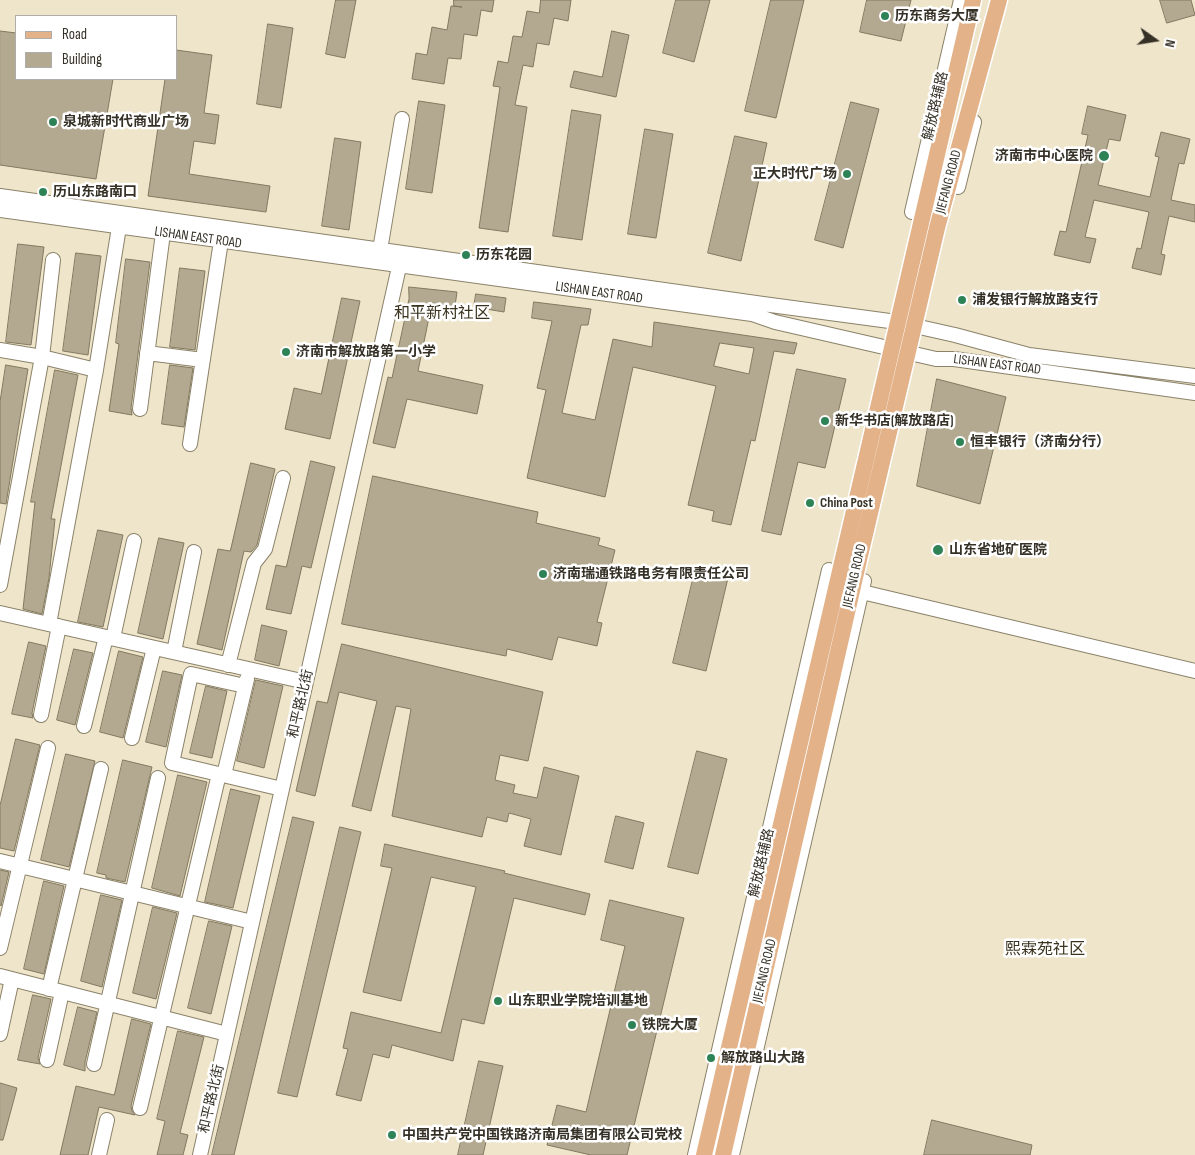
<!DOCTYPE html>
<html>
<head>
<meta charset="utf-8">
<style>
	body { margin:0 }
	#map { position:relative; width:1195px; height:1155px; overflow:hidden; background:#eee5ca; font-family:"Sofia Sans Condensed",sans-serif }
	canvas { display:block }
	.legend { position:absolute; left:15px; top:15px; width:162px; height:65px; box-sizing:border-box; background:#fff; border:1px solid #aeada9; margin:0; padding:6px 9px; list-style:none; font-size:15px; color:#353127 }
	.legend li { display:flex; align-items:center; gap:10px; height:25px }
	.legend b { width:25px; border:1px solid #aeada9 }
	.north { position:absolute; left:1130px; top:15px; width:50px; height:50px; -webkit-text-stroke:4px #fff; paint-order:stroke; rotate:103deg; font-size:14px; font-weight:700; line-height:20px; text-align:center; color:#353127 }
	.north::after { content:''; display:block; margin:auto; width:18px; height:22px; background:#353127; clip-path:polygon(50% 0,100% 100%,50% 72%,0 100%) }
</style>
</head>
<body>
<div id="map">
<canvas width="1195" height="1155"></canvas>
<ul class="legend">
<li><b style="height:6px;background:#e3b289"></b>Road</li>
<li><b style="height:14px;background:#b2a990"></b>Building</li>
</ul>
<div class="north">N</div>
</div>
<script>
const ctx = document.querySelector('canvas').getContext('2d');
ctx.lineJoin = 'round';
function fillPath(path, color) { ctx.fillStyle = color; ctx.fill(path, 'evenodd'); }
function stroke(path, color, width, dash) { ctx.strokeStyle = color; ctx.lineWidth = width; ctx.lineCap = dash ? 'butt' : 'round'; ctx.setLineDash(dash || []); ctx.stroke(path); }
function drawText(font, color, halo, rows, align = 'center') {
  ctx.font = font + ' "Sofia Sans Condensed","Noto Sans SC",sans-serif'; ctx.lineWidth = 5; ctx.setLineDash([]); ctx.textBaseline = 'middle'; ctx.strokeStyle = halo; ctx.fillStyle = color; for (const [text, x, y, turn = 0] of rows) {
    ctx.save(); ctx.translate(x, y); ctx.rotate((+turn || 0) * Math.PI / 180); ctx.textAlign = isNaN(turn) ? turn : align; if (halo) ctx.strokeText(text, 0, 0); ctx.fillText(text, 0, 0); ctx.restore();
  }
}
const building = new Path2D(`
	M 336,0 L 356,0 L 345,58 L 326,54 Z
	M 454,0 L 494,0 L 492,12 L 481,10 L 477,36 L 464,34 L 461,59 L 448,58 L 444,84 L 412,79 L 416,53 L 427,55 L 432,27 L 447,30 L 451,6 L 462,7 L 454,6 Z
	M 541,0 L 571,0 L 568,21 L 554,18 L 549,45 L 537,43 L 533,67 L 523,65 L 515,105 L 527,107 L 508,232 L 479,228 L 500,87 L 493,86 L 498,61 L 508,63 L 513,36 L 522,37 L 527,11 L 539,13 Z
	M 676,0 L 710,0 L 694,62 L 663,53 Z
	M 771,0 L 804,0 L 776,118 L 745,111 Z
	M 867,0 L 911,0 L 901,41 L 860,32 Z
	M 1160,0 L 1191,0 L 1195,15 L 1167,23 Z
	M 268,24 L 293,28 L 281,108 L 257,104 Z
	M 0,31 L 16,33 L 16,79 L 113,79 L 96,179 L 0,165 Z
	M 612,31 L 629,35 L 616,97 L 570,87 L 574,71 L 602,77 Z
	M 176,50 L 212,55 L 204,113 L 219,115 L 215,144 L 194,141 L 189,174 L 270,186 L 266,212 L 148,196 L 165,79 L 176,79 Z
	M 419,101 L 445,105 L 432,193 L 406,189 Z
	M 851,102 L 879,109 L 843,248 L 815,240 Z
	M 1088,106 L 1126,115 L 1120,141 L 1109,139 L 1098,185 L 1150,197 L 1159,157 L 1155,156 L 1161,132 L 1190,139 L 1184,164 L 1179,163 L 1171,200 L 1195,205 L 1195,222 L 1169,216 L 1161,254 L 1165,255 L 1161,275 L 1132,268 L 1137,248 L 1141,249 L 1149,212 L 1094,200 L 1085,237 L 1096,239 L 1090,263 L 1054,255 L 1060,231 L 1066,232 L 1088,135 L 1082,134 Z
	M 572,110 L 601,115 L 582,240 L 553,236 Z
	M 645,129 L 673,134 L 656,238 L 628,234 Z
	M 735,136 L 767,143 L 741,261 L 708,253 Z
	M 335,138 L 361,142 L 349,230 L 322,226 Z
	M 18,244 L 44,247 L 31,345 L 6,342 Z
	M 76,253 L 101,256 L 88,355 L 63,351 Z
	M 126,259 L 150,262 L 131,408 L 132,415 L 109,411 L 119,344 L 116,343 Z
	M 180,268 L 205,271 L 195,350 L 170,347 Z
	M 409,287 L 457,292 L 455,306 L 432,303 L 418,371 L 483,385 L 477,414 L 407,399 L 395,448 L 373,443 L 388,377 L 392,378 L 409,299 Z
	M 476,294 L 506,298 L 504,312 L 474,307 Z
	M 342,298 L 360,301 L 330,439 L 285,429 L 294,388 L 321,394 Z
	M 534,302 L 591,309 L 588,325 L 581,325 L 562,413 L 595,420 L 613,339 L 652,347 L 654,322 L 797,343 L 794,354 L 774,351 L 755,441 L 751,440 L 731,525 L 712,521 L 714,511 L 688,505 L 716,386 L 633,367 L 605,497 L 527,478 L 546,390 L 537,388 L 552,321 L 532,318 ZM 720,343 L 754,348 L 749,374 L 714,366 Z
	M 6,365 L 28,369 L 6,504 L 0,503 L 0,402 Z
	M 170,365 L 193,368 L 184,427 L 162,424 Z
	M 797,369 L 846,379 L 825,468 L 798,462 L 781,535 L 762,531 Z
	M 55,370 L 78,375 L 51,519 L 55,519 L 49,578 L 42,614 L 23,609 L 35,502 L 31,502 Z
	M 937,379 L 1006,397 L 980,504 L 917,486 Z
	M 311,461 L 335,467 L 311,568 L 302,566 L 291,614 L 266,609 L 276,565 L 286,567 Z
	M 251,463 L 275,469 L 257,545 L 251,552 L 244,551 L 222,650 L 197,644 L 218,549 L 230,551 Z
	M 373,476 L 538,512 L 536,523 L 600,538 L 598,545 L 615,550 L 597,622 L 602,623 L 597,646 L 558,637 L 552,660 L 507,649 L 506,656 L 342,624 Z
	M 98,530 L 123,535 L 103,627 L 78,622 Z
	M 159,538 L 184,543 L 163,639 L 138,633 Z
	M 695,571 L 728,578 L 706,671 L 673,663 Z
	M 262,625 L 287,631 L 279,666 L 255,660 Z
	M 29,642 L 46,646 L 32,713 L 33,718 L 12,714 Z
	M 342,644 L 543,692 L 528,761 L 500,755 L 495,780 L 515,785 L 513,793 L 537,798 L 544,767 L 579,776 L 561,855 L 524,846 L 531,819 L 509,813 L 507,822 L 487,817 L 482,837 L 392,816 L 411,709 L 396,706 L 371,811 L 352,806 L 377,701 L 339,692 L 315,796 L 296,791 L 317,701 L 327,703 Z
	M 74,649 L 93,653 L 75,725 L 57,720 Z
	M 119,651 L 143,657 L 123,738 L 100,732 Z
	M 163,671 L 182,675 L 166,747 L 146,742 Z
	M 256,680 L 283,686 L 264,768 L 237,761 Z
	M 206,686 L 227,691 L 212,758 L 190,753 Z
	M 16,739 L 40,745 L 14,851 L 0,848 L 0,806 Z
	M 697,751 L 727,759 L 698,874 L 668,867 Z
	M 66,754 L 95,761 L 69,867 L 41,860 Z
	M 123,760 L 152,767 L 125,882 L 106,878 L 106,875 L 97,873 Z
	M 178,775 L 207,782 L 180,896 L 152,888 Z
	M 231,789 L 260,796 L 233,908 L 205,902 Z
	M 616,816 L 644,823 L 633,869 L 605,862 Z
	M 293,817 L 314,822 L 251,1084 L 234,1155 L 212,1155 Z
	M 340,827 L 361,832 L 297,1097 L 278,1093 Z
	M 385,844 L 505,871 L 504,873 L 590,894 L 585,915 L 514,898 L 484,1024 L 462,1019 L 453,1061 L 392,1045 L 389,1058 L 373,1054 L 361,1101 L 336,1095 L 348,1049 L 343,1048 L 351,1012 L 441,1033 L 476,887 L 431,877 L 401,1001 L 363,992 L 392,868 L 381,866 Z
	M 0,870 L 9,872 L 1,906 L 0,905 Z
	M 44,881 L 64,886 L 44,974 L 24,969 Z
	M 101,895 L 122,900 L 102,987 L 81,981 Z
	M 610,900 L 684,918 L 627,1155 L 591,1155 L 547,1145 L 557,1105 L 586,1112 L 625,946 L 601,940 Z
	M 153,907 L 177,913 L 156,999 L 133,993 Z
	M 209,921 L 232,926 L 211,1014 L 188,1008 Z
	M 33,995 L 51,999 L 38,1058 L 40,1064 L 18,1060 Z
	M 78,1007 L 97,1012 L 85,1062 L 85,1071 L 64,1065 Z
	M 132,1019 L 151,1024 L 131,1106 L 132,1111 L 135,1115 L 99,1107 L 88,1155 L 60,1155 L 76,1086 L 114,1095 Z
	M 178,1031 L 204,1037 L 180,1133 L 188,1135 L 183,1155 L 157,1155 L 165,1121 L 157,1119 Z
	M 479,1061 L 503,1066 L 483,1155 L 458,1155 Z
	M 0,1083 L 17,1088 L 3,1140 L 0,1140 Z
	M 932,1120 L 1032,1145 L 1030,1155 L 924,1155 Z`);
fillPath(building, '#b2a990');
stroke(building, '#827961', 1);
const minor = new Path2D(`
	M 958,187 L 974,122
	M 0,196 L 763,304 L 897,322 L 955,335 L 1029,355 L 1195,376
	M 0,210 L 752,314 L 775,322 L 936,359 L 954,359 L 1195,393
	M 912,212 L 961,0
	M 380,250 L 402,119
	M 53,260 L 42,357 L 96,370 L 119,227
	M 0,350 L 42,357 L 0,585
	M 147,353 L 203,360
	M 140,409 L 163,233
	M 190,444 L 221,241
	M 862,592 L 1195,671
	M 0,613 L 306,682
	M 49,624 L 96,370
	M 113,638 L 134,541
	M 174,652 L 194,552
	M 228,665 L 254,563 L 265,549 L 283,478
	M 245,686 L 191,674 L 172,763 L 282,789
	M 41,715 L 59,626
	M 84,726 L 106,637
	M 132,738 L 154,648
	M 224,775 L 247,679
	M 0,861 L 252,922
	M 0,948 L 48,748
	M 0,976 L 227,1034
	M 49,989 L 101,769
	M 0,1034 L 12,979
	M 47,1060 L 62,992
	M 94,1064 L 158,778
	M 140,1108 L 219,774
	M 99,1155 L 107,1120
	M 200,1155 L 401,258
	M 695,1155 L 829,570
	M 732,1155 L 864,581`);
const major = new Path2D(`
	M 704,1155 L 973,0
	M 723,1155 L 859,560 L 937,228 L 999,0`);
stroke(minor, '#8b826a', 16);
stroke(major, '#fff', 19);
stroke(minor, '#fff', 14);
stroke(major, '#e3b289', 16);
for (const [x, y, r, color] of [
	[885,16,5,"#2d8256"],
	[53,122,5,"#2d8256"],
	[1104,156,6,"#2d8256"],
	[847,174,5,"#2d8256"],
	[43,192,5,"#2d8256"],
	[466,255,5,"#2d8256"],
	[962,300,5,"#2d8256"],
	[286,352,5,"#2d8256"],
	[825,421,5,"#2d8256"],
	[960,442,5,"#2d8256"],
	[810,503,5,"#2d8256"],
	[938,550,6,"#2d8256"],
	[543,574,5,"#2d8256"],
	[498,1001,5,"#2d8256"],
	[632,1025,5,"#2d8256"],
	[711,1058,5,"#2d8256"],
	[392,1135,5,"#2d8256"]
]) { const dot = new Path2D(); dot.arc(x, y, r, 0, 2 * Math.PI); ctx.fillStyle = color; ctx.fill(dot); stroke(dot, '#fff', 2); }
drawText('bold 14px', '#353127', '#fff', [
	["历东商务大厦",895,16],
	["泉城新时代商业广场",63,122],
	["济南市中心医院",1093,156,"right"],
	["正大时代广场",837,174,"right"],
	["历山东路南口",53,192],
	["历东花园",476,255],
	["浦发银行解放路支行",972,300],
	["济南市解放路第一小学",296,352],
	["新华书店(解放路店)",835,421],
	["恒丰银行（济南分行）",970,442],
	["China Post",820,503],
	["山东省地矿医院",949,550],
	["济南瑞通铁路电务有限责任公司",553,574],
	["山东职业学院培训基地",508,1001],
	["铁院大厦",642,1025],
	["解放路山大路",721,1058],
	["中国共产党中国铁路济南局集团有限公司党校",402,1135]
], 'left');
drawText('14px', '#353127', '#fff', [
	["解放路辅路",936,106,-77],
	["JIEFANG ROAD",949,182,-75],
	["LISHAN EAST ROAD",198,238,8],
	["LISHAN EAST ROAD",599,293,8],
	["LISHAN EAST ROAD",997,365,7],
	["JIEFANG ROAD",855,576,-77],
	["和平路北街",301,704,-77],
	["解放路辅路",762,863,-77],
	["JIEFANG ROAD",765,971,-77],
	["和平路北街",212,1099,-77]
]);
drawText('16px', '#3a321d', '#fff', [
	["和平新村社区",442,314],
	["熙霖苑社区",1045,950]
]);
</script>
</body>
</html>
